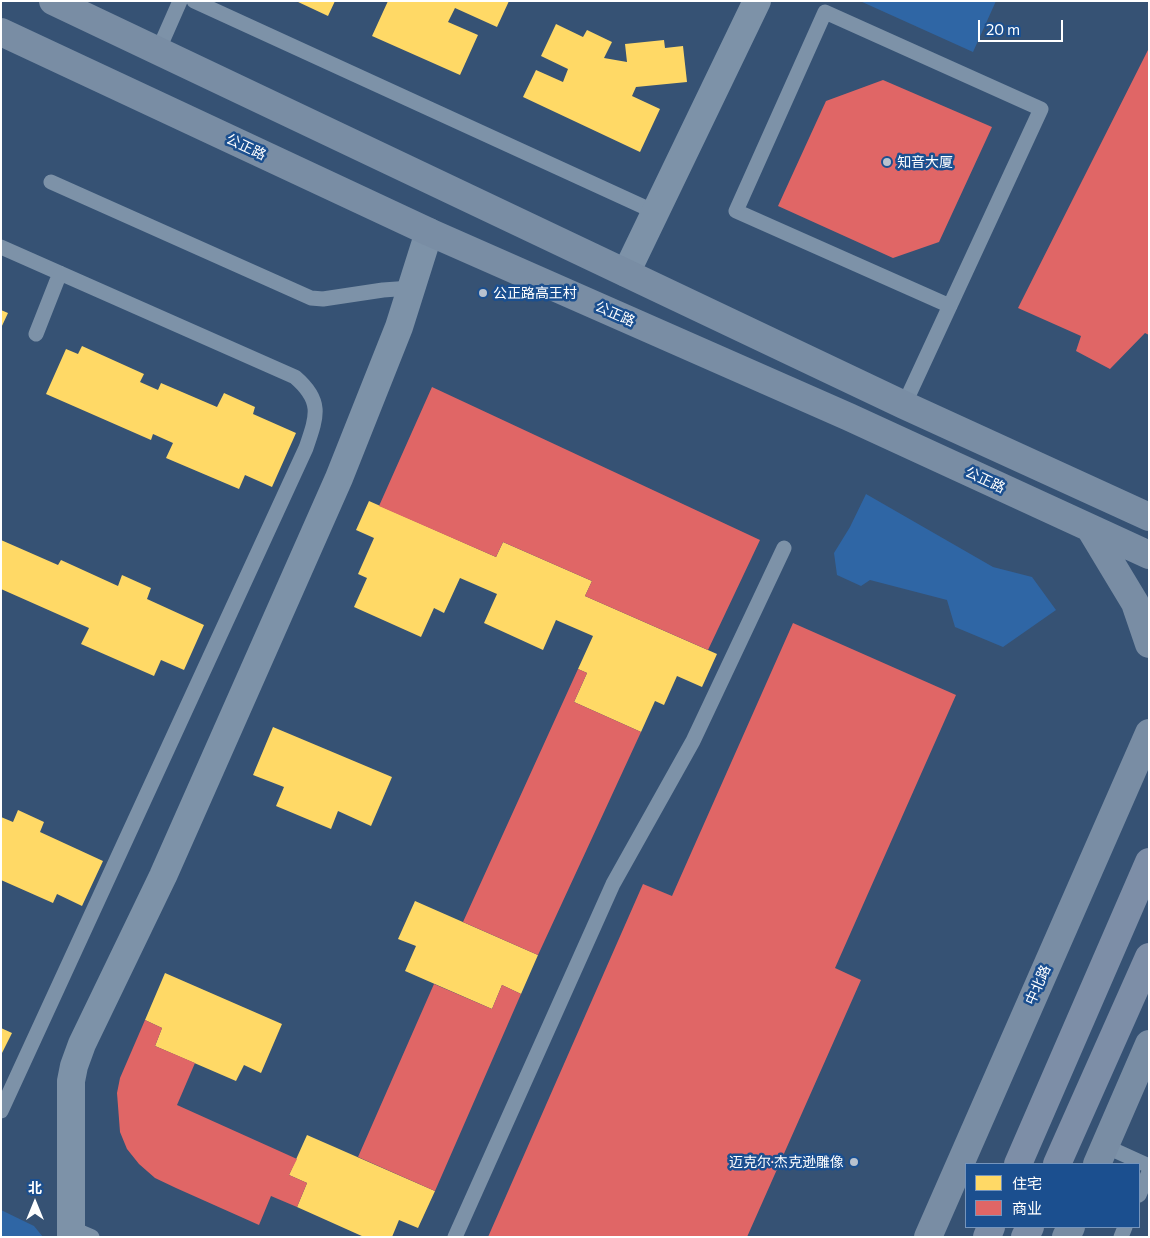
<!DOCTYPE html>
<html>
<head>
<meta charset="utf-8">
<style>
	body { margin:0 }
	#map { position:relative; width:1150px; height:1238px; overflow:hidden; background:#365274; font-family:Commissioner,"Noto Sans SC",sans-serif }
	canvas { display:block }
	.frame { position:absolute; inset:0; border:2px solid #fff; pointer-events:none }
	.legend { position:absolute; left:965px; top:1163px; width:175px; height:65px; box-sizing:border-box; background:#1b4f8f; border:1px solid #7695bc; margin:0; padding:6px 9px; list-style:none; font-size:15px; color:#fff }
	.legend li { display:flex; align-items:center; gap:10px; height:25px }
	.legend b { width:25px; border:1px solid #7695bc }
	.north { position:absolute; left:10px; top:1178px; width:50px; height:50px; -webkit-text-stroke:4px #1b4f8f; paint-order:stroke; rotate:0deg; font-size:14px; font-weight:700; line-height:20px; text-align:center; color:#fff }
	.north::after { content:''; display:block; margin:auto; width:18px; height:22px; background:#fff; clip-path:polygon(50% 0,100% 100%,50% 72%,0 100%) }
	.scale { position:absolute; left:978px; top:20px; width:85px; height:22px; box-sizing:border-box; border:2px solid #fff; border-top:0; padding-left:6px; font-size:15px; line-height:18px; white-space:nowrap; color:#fff; -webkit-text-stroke:4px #1b4f8f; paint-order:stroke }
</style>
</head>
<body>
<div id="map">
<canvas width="1150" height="1238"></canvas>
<div class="frame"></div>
<ul class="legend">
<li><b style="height:14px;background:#ffd966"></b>住宅</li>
<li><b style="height:14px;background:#e06666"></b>商业</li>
</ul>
<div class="north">北</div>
<div class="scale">20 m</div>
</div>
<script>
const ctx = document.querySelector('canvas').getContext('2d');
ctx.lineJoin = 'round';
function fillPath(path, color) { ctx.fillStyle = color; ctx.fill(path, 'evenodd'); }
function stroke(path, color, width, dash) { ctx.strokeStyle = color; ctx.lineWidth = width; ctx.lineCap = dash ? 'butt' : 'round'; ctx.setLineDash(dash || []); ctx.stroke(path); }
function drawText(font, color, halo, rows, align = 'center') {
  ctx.font = font + ' Commissioner,"Noto Sans SC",sans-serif'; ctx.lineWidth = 5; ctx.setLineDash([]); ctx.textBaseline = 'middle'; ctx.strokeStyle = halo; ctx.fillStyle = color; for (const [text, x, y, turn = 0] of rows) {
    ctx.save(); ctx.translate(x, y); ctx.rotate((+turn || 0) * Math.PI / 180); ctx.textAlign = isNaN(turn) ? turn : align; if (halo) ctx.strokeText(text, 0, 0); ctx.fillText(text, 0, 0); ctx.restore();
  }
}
fillPath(new Path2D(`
	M 860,1 L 996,1 L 973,52 Z
	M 866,494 L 993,567 L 1032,577 L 1056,610 L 1003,647 L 955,627 L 947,600 L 870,580 L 861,586 L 837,575 L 834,553 L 850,527 Z
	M 1,1210 L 34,1226 L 43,1237 L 1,1237 Z`), '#2f66a5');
fillPath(new Path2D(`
	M 296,1 L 335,1 L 328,16 Z
	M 388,1 L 509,1 L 497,27 L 455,8 L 448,22 L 478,35 L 460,75 L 372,36 Z
	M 556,24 L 583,37 L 587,30 L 612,42 L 604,58 L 627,62 L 625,44 L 664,40 L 665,48 L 683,46 L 687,82 L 636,87 L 632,96 L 660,109 L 640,152 L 523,97 L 536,70 L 563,82 L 568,69 L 541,56 Z
	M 1,310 L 8,313 L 1,328 Z
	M 82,346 L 144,374 L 140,382 L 158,390 L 161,383 L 217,407 L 224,393 L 255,407 L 253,414 L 296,433 L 272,487 L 245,475 L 239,489 L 166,458 L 173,443 L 153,434 L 151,440 L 46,394 L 66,349 L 78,354 Z
	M 369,501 L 496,557 L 503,542 L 592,581 L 585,596 L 717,654 L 702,687 L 677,676 L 664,705 L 655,701 L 641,732 L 574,702 L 587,673 L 578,669 L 593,636 L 556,620 L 543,650 L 484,623 L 497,594 L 460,578 L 444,613 L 434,608 L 421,637 L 354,607 L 367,578 L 358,574 L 374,538 L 356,530 Z
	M 1,540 L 58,565 L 61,560 L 118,586 L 122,575 L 151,588 L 147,599 L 204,625 L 184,670 L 161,660 L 154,676 L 81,644 L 89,628 L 1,589 Z
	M 273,727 L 392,777 L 371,826 L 338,811 L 331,829 L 276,806 L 284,787 L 253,775 Z
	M 18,810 L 44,822 L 40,832 L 103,861 L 82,906 L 57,894 L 53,903 L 1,880 L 1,817 L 13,822 Z
	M 415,901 L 538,955 L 521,994 L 502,985 L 492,1009 L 405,971 L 416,946 L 398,939 Z
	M 165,973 L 282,1024 L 261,1073 L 244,1065 L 236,1081 L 155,1046 L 162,1028 L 145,1020 Z
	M 1,1028 L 12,1033 L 1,1055 Z
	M 307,1135 L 435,1191 L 418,1228 L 399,1220 L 392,1237 L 364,1237 L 297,1207 L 307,1183 L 289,1175 Z`), '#ffd966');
fillPath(new Path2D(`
	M 1149,48 L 1149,335 L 1145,333 L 1110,369 L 1076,351 L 1081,336 L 1018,308 Z
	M 883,80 L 992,127 L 939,242 L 893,258 L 778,206 L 826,101 Z
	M 432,387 L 760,540 L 708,650 L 585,596 L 592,581 L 503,542 L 496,557 L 379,506 Z
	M 793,623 L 956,695 L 835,968 L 861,980 L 747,1237 L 488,1237 L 643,884 L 672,896 Z
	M 578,669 L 587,673 L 574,702 L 641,732 L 538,955 L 463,922 Z
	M 434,984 L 492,1009 L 502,985 L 521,994 L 435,1191 L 358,1157 Z
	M 145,1020 L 162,1028 L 155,1046 L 195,1063 L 177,1105 L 297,1159 L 289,1175 L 307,1183 L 297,1207 L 271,1196 L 259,1225 L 176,1188 L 155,1178 L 139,1164 L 127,1149 L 120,1132 L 117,1093 L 120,1078 Z`), '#e06666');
stroke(new Path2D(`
	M 194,1 L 655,212
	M 158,51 L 180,1
	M 51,182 L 311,298 L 323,299 L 383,290 L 411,288
	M 1,247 L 295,377 C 323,401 317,416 306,448 L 1,1111
	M 36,334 L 60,273
	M 904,405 L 1041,109 L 825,12 L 736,211 L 950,306
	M 1105,1146 L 1149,1166
	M 1139,1195 L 1149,1172
	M 71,1228 L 92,1237
	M 455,1237 L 613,884 L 693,741 L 784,548
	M 1121,1237 L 1125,1227`), '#7d92a8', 15);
stroke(new Path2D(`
	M 626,273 L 757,1
	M 71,1237 L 71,1081 L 74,1066 L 82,1044 L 163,876 L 339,478 L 399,327 L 429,232`), '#7d92a8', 28);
stroke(new Path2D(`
	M 53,1 L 904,405 L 1149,517
	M 1,32 L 429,232 L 849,417 L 1149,555
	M 1091,530 L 1135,603 L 1149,644
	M 1097,1164 L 1149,1044
	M 928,1237 L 1149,733
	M 1066,1237 L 1071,1227`), '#798da4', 28);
stroke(new Path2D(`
	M 1018,1164 L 1149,862
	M 1057,1164 L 1149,957
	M 987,1237 L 991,1227
	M 1025,1237 L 1030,1227`), '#7d8ea7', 28);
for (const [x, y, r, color] of [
	[887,162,5,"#b9c2ce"],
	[483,293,5,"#b9c2ce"],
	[854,1162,5,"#b9c2ce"]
]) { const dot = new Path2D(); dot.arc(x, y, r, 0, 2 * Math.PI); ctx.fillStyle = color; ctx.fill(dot); stroke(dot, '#1b4f8f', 2); }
drawText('14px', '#fff', '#1b4f8f', [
	["公正路",246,147,25],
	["公正路",615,314,24],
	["公正路",985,480,25],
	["中北路",1038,985,-66]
]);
drawText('14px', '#fff', '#1b4f8f', [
	["知音大厦",897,162],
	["公正路高王村",493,293],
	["迈克尔·杰克逊雕像",844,1162,"right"]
], 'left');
</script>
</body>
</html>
